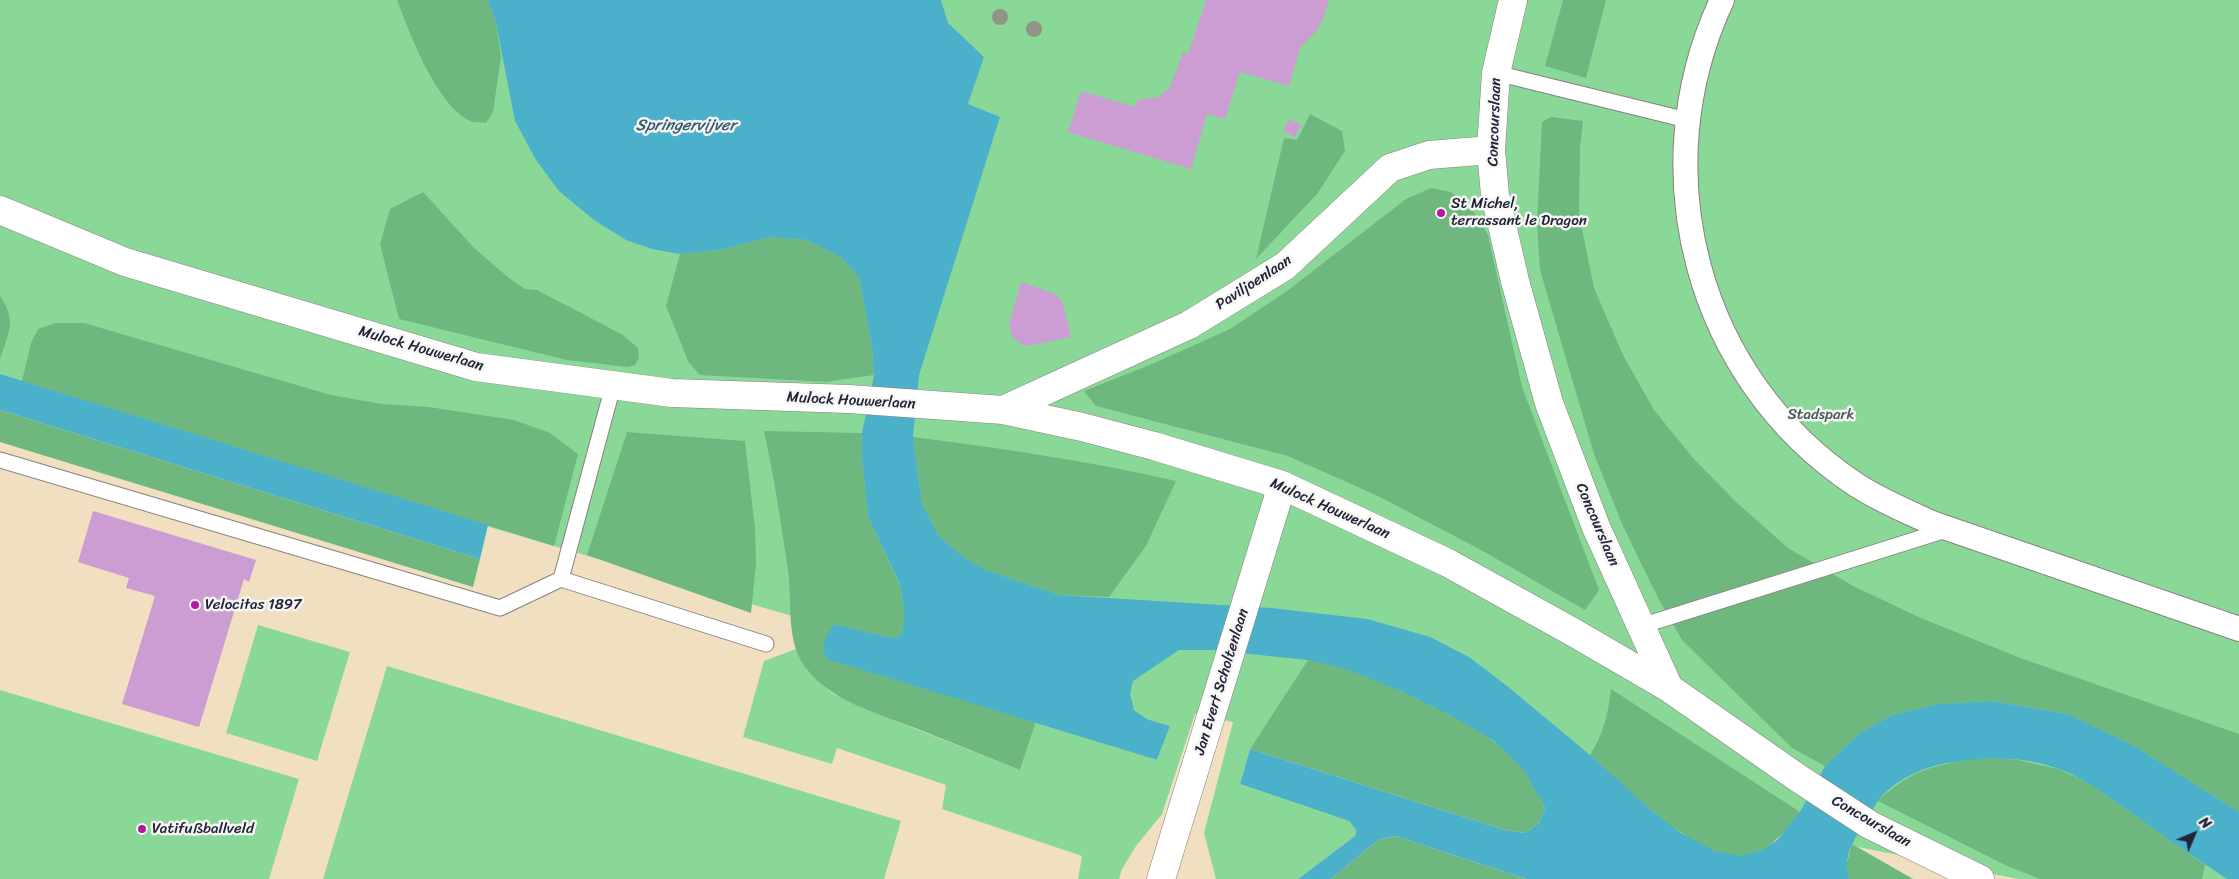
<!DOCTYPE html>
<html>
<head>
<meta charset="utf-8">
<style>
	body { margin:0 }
	#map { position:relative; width:2239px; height:879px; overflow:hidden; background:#f1dfc2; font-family:Sriracha,sans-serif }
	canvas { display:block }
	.north { position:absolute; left:2169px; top:809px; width:50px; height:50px; -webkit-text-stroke:4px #f6f6f2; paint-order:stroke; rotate:45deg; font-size:14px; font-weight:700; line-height:20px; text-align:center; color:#22223b }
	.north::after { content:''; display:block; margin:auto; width:18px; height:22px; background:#22223b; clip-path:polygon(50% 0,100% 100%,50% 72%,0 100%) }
</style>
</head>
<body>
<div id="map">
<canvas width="2239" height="879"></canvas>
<div class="north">N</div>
</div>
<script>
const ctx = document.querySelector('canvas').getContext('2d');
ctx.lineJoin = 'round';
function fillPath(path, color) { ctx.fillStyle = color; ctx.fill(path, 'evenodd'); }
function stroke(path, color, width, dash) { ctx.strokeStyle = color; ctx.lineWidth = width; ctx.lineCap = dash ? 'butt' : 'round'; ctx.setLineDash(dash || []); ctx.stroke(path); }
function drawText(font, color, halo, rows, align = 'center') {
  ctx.font = font + ' Sriracha,sans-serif'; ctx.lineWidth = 5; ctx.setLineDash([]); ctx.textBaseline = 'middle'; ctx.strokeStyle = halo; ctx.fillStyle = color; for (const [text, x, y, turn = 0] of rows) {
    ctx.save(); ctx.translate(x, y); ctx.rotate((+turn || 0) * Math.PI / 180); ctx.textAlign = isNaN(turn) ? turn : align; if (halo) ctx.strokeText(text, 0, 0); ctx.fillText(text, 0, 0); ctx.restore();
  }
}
fillPath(new Path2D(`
	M 0,0 L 2239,0 L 2239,879 L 2018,879 L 1264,728 L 1250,749 L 1240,784 L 1349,821 L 1356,830 L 1355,836 L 1298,879 L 1216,879 L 1204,833 L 1233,722 L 1195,714 L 1162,814 L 1136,846 L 1122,869 L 1119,879 L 1078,879 L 1082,856 L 942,809 L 946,785 L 837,748 L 832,764 L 743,737 L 764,661 L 796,649 L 808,671 L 832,693 L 865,709 L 1020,770 L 1036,722 L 1157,760 L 1170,726 L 1147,719 L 1134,710 L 972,669 L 0,383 Z
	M 258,625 L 350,652 L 317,761 L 226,733 Z
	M 387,666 L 901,821 L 884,879 L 323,879 Z
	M 0,690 L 299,779 L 269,879 L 0,879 Z`), '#89d898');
fillPath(new Path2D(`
	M 397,0 L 488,0 L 496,23 L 501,57 L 493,112 L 486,123 C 481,122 474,123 470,121 C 436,104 410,34 397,0 Z
	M 1563,0 L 1606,0 L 1586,78 L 1545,66 Z
	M 1310,114 L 1342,131 L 1345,151 L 1317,194 L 1256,259 L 1284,138 L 1297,140 Z
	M 1551,117 L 1583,121 L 1580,148 L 1579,214 L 1594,288 L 1623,355 L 1654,410 L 1693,458 L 1737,503 L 1788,548 L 1855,587 L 1921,618 L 2023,659 L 2239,734 L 2239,812 L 2136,747 L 2068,714 L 1991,701 L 1939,704 L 1892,715 L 1859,734 L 1825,766 L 1792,748 L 1682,640 L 1657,596 L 1623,526 L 1594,454 L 1540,270 L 1537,225 L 1542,122 Z
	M 1431,188 L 1451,192 L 1470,206 L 1488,235 L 1522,387 L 1599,590 L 1585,610 L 1481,550 L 1378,496 L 1288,456 L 1096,406 L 1084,391 L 1152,364 L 1230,329 L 1287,291 L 1406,199 Z
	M 423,192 L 475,249 L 509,278 L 525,289 L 537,290 L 623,335 L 638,348 L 639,358 L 635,365 L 628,367 L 567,360 L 399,319 L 380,244 L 390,209 Z
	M 769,237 L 807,240 L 841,257 L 859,277 L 872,346 L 874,375 L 826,382 L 700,375 L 689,363 L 666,306 L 680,254 L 721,250 Z
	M 0,296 C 17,322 9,331 0,359 Z
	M 56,323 L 84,323 L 331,395 L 382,404 L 429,407 L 514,420 L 550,433 L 578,454 L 554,546 L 22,381 L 31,343 L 38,329 Z
	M 0,410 L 480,559 L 473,587 L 0,442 Z
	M 764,431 L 862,433 L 862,458 L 868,517 L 900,585 L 904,613 L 902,635 L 891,638 L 835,624 L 827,658 L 1036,722 L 1020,770 C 985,756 950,742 915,728 C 878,714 835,702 809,672 C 784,644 793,603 788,570 C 781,523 774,477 764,431 Z
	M 627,432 L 745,441 L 755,528 L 756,564 L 751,613 L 587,555 Z
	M 913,437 C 1001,448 1089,461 1176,481 L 1146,546 L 1109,597 L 1059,595 L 986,570 L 963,557 L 939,536 L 922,504 Z
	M 1308,660 C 1320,663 1333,664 1345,668 C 1401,688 1484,723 1523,768 C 1532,779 1538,796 1545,808 L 1539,823 L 1525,833 L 1505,830 L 1250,749 Z
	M 1611,689 L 1800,812 C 1786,830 1767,856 1741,856 C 1694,858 1623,785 1590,755 C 1604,733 1608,714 1611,689 Z
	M 1986,757 L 2018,760 L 2058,769 L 2089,783 L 2205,865 L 2202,879 L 2040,879 L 2005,865 L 1878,801 C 1915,766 1938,765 1986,757 Z
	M 1395,836 L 1527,879 L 1331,879 L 1378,840 Z
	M 1852,844 L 1913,879 L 1849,879 L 1845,869 Z`), '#6eb880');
fillPath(new Path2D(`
	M 488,0 L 941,0 L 948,23 L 984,57 L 968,104 L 1000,117 L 919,375 L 913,437 L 922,504 L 939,536 L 963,557 L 986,570 L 1059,595 L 1271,608 L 1367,619 L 1430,637 L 1469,657 L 1507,686 L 1590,755 L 1651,810 L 1681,833 L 1715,851 L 1741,856 L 1762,850 L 1777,840 L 1800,812 L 1825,766 L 1859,734 L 1892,715 L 1939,704 L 1991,701 L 2068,714 L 2136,747 L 2239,812 L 2239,879 L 2227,879 C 2194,857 2162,835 2130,812 C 2107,796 2086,779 2059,769 C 2021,755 1986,757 1947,763 C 1922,767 1890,782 1876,804 C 1863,826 1840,853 1849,879 L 1527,879 L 1395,836 L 1378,840 L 1331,879 L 1298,879 L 1355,836 L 1356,830 L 1349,821 L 1240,784 L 1250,749 L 1505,830 L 1525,833 L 1539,823 L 1545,808 L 1524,770 L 1494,741 L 1452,716 L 1399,690 L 1343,668 L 1308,660 L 1211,650 L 1179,650 L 1133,681 L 1130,694 L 1134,710 L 1147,719 L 1170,726 L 1157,760 L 827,659 C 820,645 825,635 835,624 L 891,638 L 902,635 L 904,613 L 900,584 L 868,517 L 862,458 L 862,433 L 874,375 L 872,346 L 859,277 L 841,257 L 807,240 L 769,237 L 721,250 L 680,254 L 652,249 L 626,240 L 594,220 L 559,191 L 536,160 L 515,121 L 496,23 Z
	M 0,374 L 488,525 L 480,559 L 0,410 Z`), '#4bb0ca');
fillPath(new Path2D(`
	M 1206,0 L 1329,0 L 1323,19 L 1317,30 L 1300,48 L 1289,86 L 1240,72 L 1225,119 L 1207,114 L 1191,169 L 1068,132 L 1081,91 L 1136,107 L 1137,100 L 1158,97 L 1170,87 L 1183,52 L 1188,54 Z
	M 1289,119 L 1301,125 L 1295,137 L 1283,131 Z
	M 1021,282 L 1053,293 L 1062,300 L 1071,337 L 1028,346 L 1020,343 L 1013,337 L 1009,325 Z
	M 93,511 L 256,560 L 249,582 L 244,579 L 199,727 L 122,704 L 155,596 L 126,588 L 129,578 L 78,562 Z`), '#cb9dd2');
const service = new Path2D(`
	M 1496,73 L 1687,120
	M 0,460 L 500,608 L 561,579 L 766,644
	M 561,579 L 613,386
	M 1641,626 L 1949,529`);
const pedestrian = new Path2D(`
	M 1722,0 C 1642,171 1696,378 1855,484 C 1879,500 1906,511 1932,523 L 2239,629`);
const minor = new Path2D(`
	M 1513,0 L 1496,73 L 1491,150 L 1495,195 L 1515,281 L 1549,403 L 1596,527 L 1669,688
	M 0,210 L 125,262 L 476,367 L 672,393 L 849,399 L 1003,410 L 1082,427 L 1154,446 L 1282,485 L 1448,563 L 1571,631 L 1669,688 L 1798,778 L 1870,825 L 1980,879
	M 1003,410 L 1189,325 L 1285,266 L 1390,168 L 1429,155 L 1491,150
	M 1161,879 L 1282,485`);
stroke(service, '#8a807e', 17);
stroke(pedestrian, '#8a807e', 26);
stroke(minor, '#8a807e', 29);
stroke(service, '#fff', 15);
stroke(pedestrian, '#fff', 24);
stroke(minor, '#fff', 28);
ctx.fillStyle = '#909587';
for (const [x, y] of [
	[1000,17],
	[1034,29]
]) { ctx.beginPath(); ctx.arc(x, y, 8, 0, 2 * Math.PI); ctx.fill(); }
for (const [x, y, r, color] of [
	[1441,213,5,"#b5179e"],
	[195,605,5,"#b5179e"],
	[142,829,5,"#b5179e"]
]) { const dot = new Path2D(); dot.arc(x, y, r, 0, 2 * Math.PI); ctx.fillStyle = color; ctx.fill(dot); stroke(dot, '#f6f6f2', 2); }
drawText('15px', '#22223b', '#f6f6f2', [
	["Concourslaan",1495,122,-88],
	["Paviljoenlaan",1254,283,-33],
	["Mulock Houwerlaan",421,349,16],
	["Mulock Houwerlaan",851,401,3],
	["Mulock Houwerlaan",1330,509,24],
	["Concourslaan",1597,525,67],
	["Jan Evert Scholtenlaan",1222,682,-73],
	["Concourslaan",1871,822,30]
]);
drawText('15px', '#22223b', '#f6f6f2', [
	["St Michel,",1451,204],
	["terrassant le Dragon",1451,221],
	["Velocitas 1897",205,605],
	["Vatifußballveld",152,829]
], 'left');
drawText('15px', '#415957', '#f6f6f2', [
	["Stadspark",1821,415]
]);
drawText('italic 16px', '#325b74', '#f6f6f2', [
	["Springervijver",686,126]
]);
</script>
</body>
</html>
